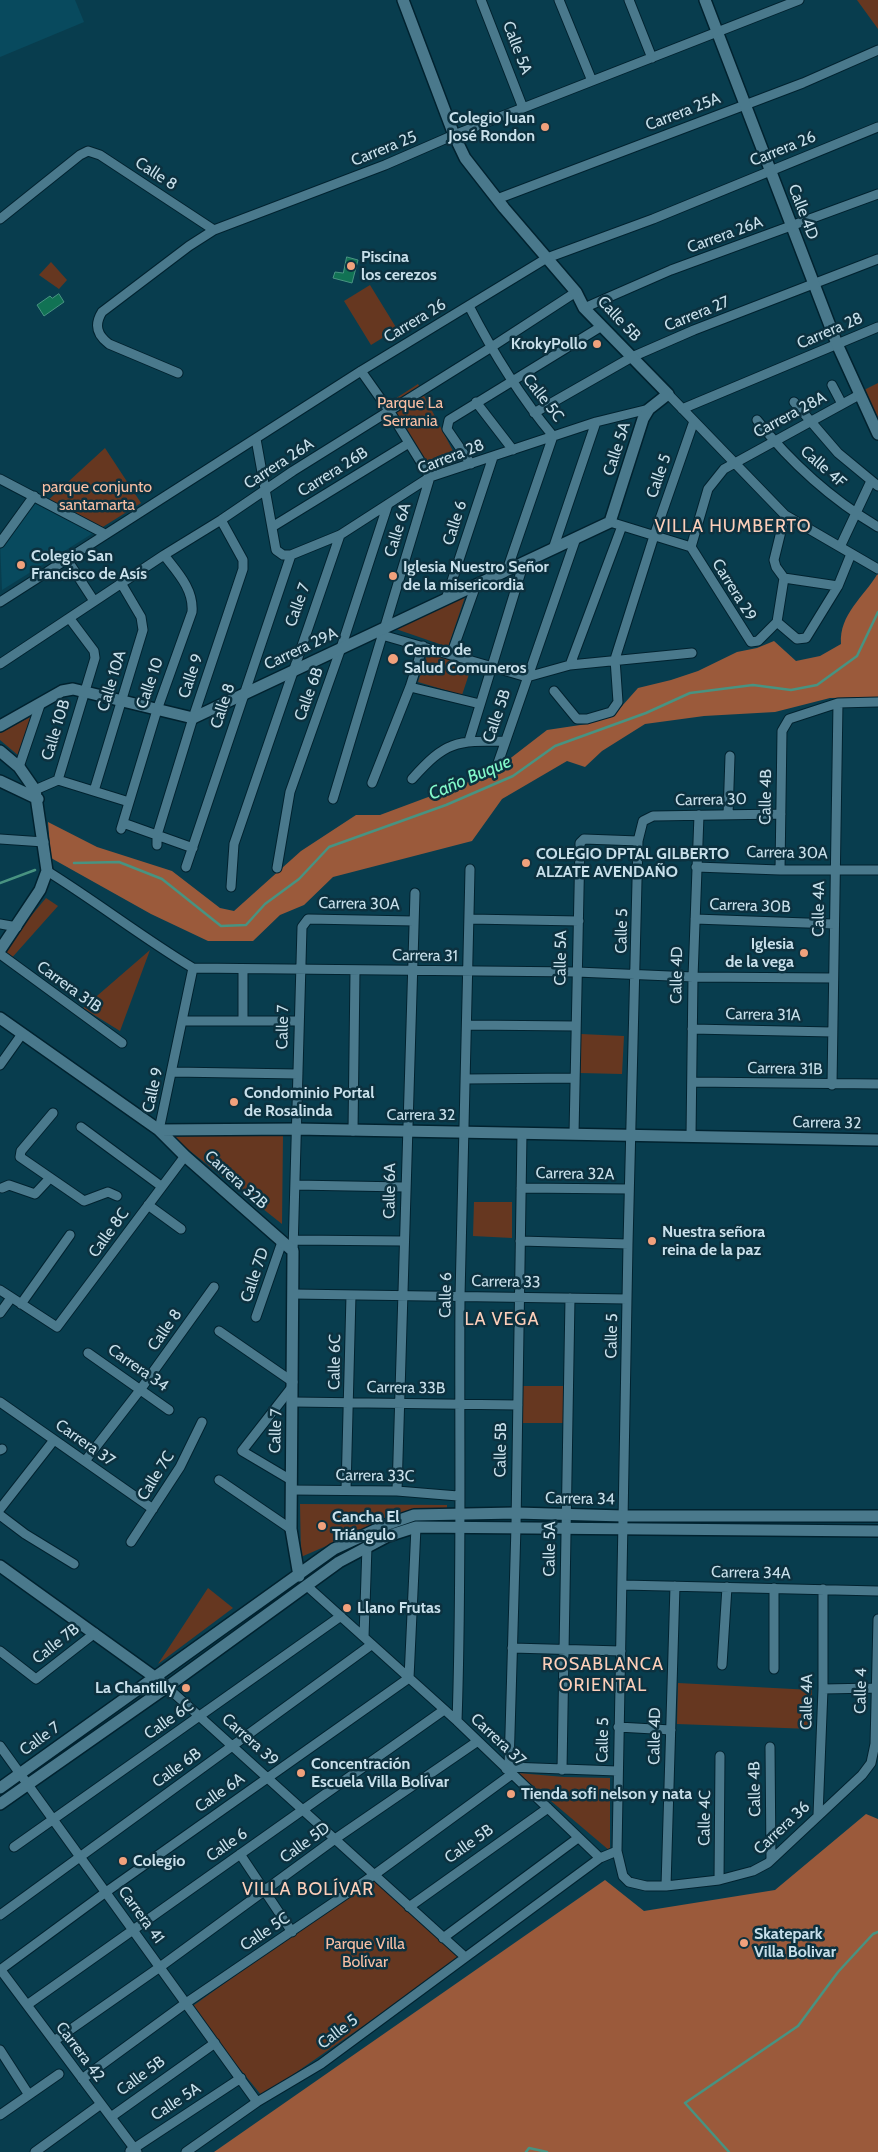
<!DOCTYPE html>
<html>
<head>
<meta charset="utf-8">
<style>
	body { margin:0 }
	canvas { display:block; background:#083d4e }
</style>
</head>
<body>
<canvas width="878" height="2152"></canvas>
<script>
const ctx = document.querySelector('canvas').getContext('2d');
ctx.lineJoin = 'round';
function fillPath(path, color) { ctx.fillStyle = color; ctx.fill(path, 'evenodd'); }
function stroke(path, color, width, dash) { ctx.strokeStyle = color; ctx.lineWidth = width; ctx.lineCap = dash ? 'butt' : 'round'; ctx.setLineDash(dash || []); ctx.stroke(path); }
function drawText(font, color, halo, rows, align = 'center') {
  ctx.font = font + ' Cabin,sans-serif'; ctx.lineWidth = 5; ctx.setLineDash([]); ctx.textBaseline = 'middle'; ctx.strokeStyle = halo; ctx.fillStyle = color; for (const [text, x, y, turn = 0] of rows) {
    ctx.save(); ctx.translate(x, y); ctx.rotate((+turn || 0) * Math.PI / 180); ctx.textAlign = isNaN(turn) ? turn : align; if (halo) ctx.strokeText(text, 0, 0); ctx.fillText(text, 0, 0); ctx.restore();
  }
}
fillPath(new Path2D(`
	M 0,0 L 75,0 L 84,22 L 0,57 Z
	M 32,498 L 98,530 L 2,590 L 0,541 Z`), '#084a5e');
fillPath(new Path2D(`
	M 857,0 L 878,0 L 878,29 Z
	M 51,262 L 67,280 L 59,289 L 39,275 Z
	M 370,285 L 397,329 L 371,345 L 344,301 Z
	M 878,383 L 878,421 L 860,392 Z
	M 418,384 L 453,451 L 426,467 L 384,406 Z
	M 105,448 L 141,503 L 98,530 L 44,504 Z
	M 466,594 L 448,647 L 393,628 Z
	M 428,652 L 472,665 L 462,695 L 418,682 Z
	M 32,716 L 19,756 L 0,740 L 0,733 Z
	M 46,898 L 58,906 L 9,961 L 0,953 Z
	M 150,950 L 120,1031 L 83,1008 Z
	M 581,1034 L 624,1036 L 622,1074 L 580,1073 Z
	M 170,1135 L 283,1135 L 282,1224 Z
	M 474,1202 L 512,1202 L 512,1238 L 473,1236 Z
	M 523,1386 L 566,1386 L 566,1423 L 523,1423 Z
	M 300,1504 L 447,1505 L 447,1511 L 402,1513 L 301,1557 Z
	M 208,1588 L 233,1608 L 158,1664 Z
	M 678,1683 L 812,1690 L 811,1729 L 677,1724 Z
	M 518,1773 L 564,1777 L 610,1778 L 610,1851 Z
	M 374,1876 L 460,1959 L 262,2096 L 190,2008 Z`), '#663720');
fillPath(new Path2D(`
	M 878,573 L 878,697 L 830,698 L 775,712 L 704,716 L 645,724 L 602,751 L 585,767 L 567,761 L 502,799 L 472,841 L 333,877 L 304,905 L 280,915 L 253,941 L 208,941 L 151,914 L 51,858 L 48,822 L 97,847 L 172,871 L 220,908 L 234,911 L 301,851 L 356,815 L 380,815 L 490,774 L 547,730 L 587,724 L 614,715 L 638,688 L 671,680 L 698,671 L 737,652 L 757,648 L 774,641 L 796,661 L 820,656 L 841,644 C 839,614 864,597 878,573 Z
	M 866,1814 L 878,1819 L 878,2152 L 214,2152 L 605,1880 L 644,1911 L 775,1890 Z`), '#9b5a3b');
const water = new Path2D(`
	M 347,257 L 358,260 L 352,283 L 333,278 L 335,272 L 343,273 Z
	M 59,294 L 64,302 L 44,316 L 37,305 L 50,296 L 52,298 Z`);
fillPath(water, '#117254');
stroke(water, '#489381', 1);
stroke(new Path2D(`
	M 74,863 L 119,862 L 162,879 L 221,926 L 246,925 L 265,904 L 299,879 L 329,847 L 446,805 L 513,776 L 555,746 L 646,713 L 690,693 L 753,685 L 791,690 L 817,685 L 857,656 L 878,612
	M 0,883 L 35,870
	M 526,2152 L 529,2148 L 547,2152
	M 729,2152 L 685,2103 L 798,2026 L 838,1972 L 873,1934 L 878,1932`), '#489381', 2.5);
const minor = new Path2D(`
	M 481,0 L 523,108
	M 559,0 L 592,81
	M 629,0 L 652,58
	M 497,199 L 803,83 L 878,50
	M 0,219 L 80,155 L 88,151 L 100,155 L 214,230
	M 469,306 C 493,353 519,395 553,436 L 507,570
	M 584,308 L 671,270 L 878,194
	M 178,373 L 109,344 C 97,335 94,325 102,312 L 189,246 L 214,230 L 385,165 L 454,135 L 799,0
	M 832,385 L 842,404
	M 668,394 L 785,515 L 878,569
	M 476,402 L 513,450
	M 794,402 L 838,453 L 878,486
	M 682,409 L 878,327
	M 534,413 L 632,357 L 694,330 L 878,259
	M 757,420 C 791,463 831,499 878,527
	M 256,439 L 276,550 L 283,555 L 291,555 L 340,535 L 430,477 L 596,422 L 649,409
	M 471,464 L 447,429 L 449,420 L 602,326
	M 0,479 L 105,534
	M 610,522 L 691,547 L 751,642 L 758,641 L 777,622 L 784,578
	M 272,527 L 409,443
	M 0,543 L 34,496
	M 691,547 L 708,489 L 724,469 L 859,395
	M 840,547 L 871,481
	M 553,549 L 596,422
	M 66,558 L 94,601
	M 784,578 L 776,567 L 774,560 L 785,515
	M 784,578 L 838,586
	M 446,599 L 493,457
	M 0,602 L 361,371 L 547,258 L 653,219 L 878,127
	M 777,622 L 797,639 L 806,638 L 838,586 L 851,554
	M 382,635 L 527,677 L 570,665 L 692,653
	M 451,655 L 476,585
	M 0,664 L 164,555 L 221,520 L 293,471 L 490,348 L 576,292
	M 570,665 L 622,526
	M 410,687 L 480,704
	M 554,691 L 577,719 L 587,719 L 611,712 L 618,702 L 615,659 L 654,536 L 694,421
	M 469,741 L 524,562
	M 498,763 L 576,538
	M 19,767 L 40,705
	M 412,779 C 446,741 455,741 505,741
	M 58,780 L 129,802
	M 372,783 L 410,687 L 423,646
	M 35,790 L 58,780 L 95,658 L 94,651 L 70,619
	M 94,791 L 143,630 L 141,617 L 121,583
	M 333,799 L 430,477 L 390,412 L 361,371
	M 728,815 L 730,756
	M 123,823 L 193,848
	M 121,829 L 157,710 L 192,612 C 194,589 177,572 164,555
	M 0,839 L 44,842
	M 157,845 L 157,835 L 193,718 L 243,569 L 243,560 L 221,520
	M 186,867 L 291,555
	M 696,867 L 780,870 L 878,870
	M 277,868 L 290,792 L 341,648 L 388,504
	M 780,870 L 782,731 L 789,719 L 838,703 L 878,702
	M 47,871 C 97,902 143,938 193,968 L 577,972 L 693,977 L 833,978
	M 231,887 L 234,844 L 340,535
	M 469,919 L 579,921
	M 695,919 L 834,924
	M 0,924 L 17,927
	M 0,954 L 122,1043
	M 243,1020 L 243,969
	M 183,1021 L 299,1021
	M 468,1025 L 576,1026
	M 692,1029 L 832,1032
	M 0,1065 L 22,1034
	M 173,1072 L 298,1074
	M 466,1079 L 575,1078
	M 692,1082 L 878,1084
	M 832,1085 L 838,703
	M 53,1113 L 21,1151 L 20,1157 L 84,1201 L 108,1192 L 117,1196
	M 81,1127 L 161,1186
	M 159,1130 L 193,968
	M 353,1131 L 355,971
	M 574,1134 L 580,843 L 584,839 L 638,841
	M 691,1136 L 693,977 L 699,815
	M 295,1185 L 404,1187
	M 2,1188 L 9,1185 L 35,1194 L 49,1179
	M 521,1188 L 629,1189
	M 148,1205 L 181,1229
	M 294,1240 L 403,1241
	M 520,1241 L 628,1244
	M 293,1251 L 302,927 L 308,919 L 414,921
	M 0,1290 L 57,1327 L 185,1156
	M 293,1294 L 627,1299
	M 21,1304 L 70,1235
	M 0,1313 L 11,1298
	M 256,1317 L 282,1242
	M 219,1331 L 293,1382
	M 88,1353 L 169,1410
	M 0,1402 L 153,1509
	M 293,1402 L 518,1405
	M 0,1450 L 2,1449
	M 85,1461 L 140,1390 L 214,1287
	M 219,1480 L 291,1529
	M 291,1480 L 242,1451 L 292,1387
	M 291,1490 L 397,1491 L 458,1496
	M 346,1490 L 351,1295
	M 397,1491 L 415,893
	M 0,1509 L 54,1440
	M 0,1515 L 25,1534 L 74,1564
	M 131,1542 L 180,1467 L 202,1422
	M 623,1585 L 878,1591
	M 307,1586 L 457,1721 L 600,1858 L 617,1851 L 623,1876 L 629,1882 L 646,1886 L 666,1886 L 719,1880 L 753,1871 L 768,1863 L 862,1775 L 871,1763 L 875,1744 L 878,1619
	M 364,1637 L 367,1546
	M 512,1648 L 621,1651
	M 0,1651 L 36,1679 L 95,1633
	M 722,1665 L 727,1587
	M 774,1669 L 774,1588
	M 167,1687 L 464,1956
	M 823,1689 L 875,1688
	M 457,1721 C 462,1580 459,1439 460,1297 C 462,1155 467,1012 470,869
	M 618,1727 L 671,1730
	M 0,1746 L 257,2102
	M 770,1747 L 771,1860
	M 509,1767 L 516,1526 L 522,1133
	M 506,1769 L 509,1767 L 617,1771
	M 562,1770 L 570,1298
	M 818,1815 L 823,1689 L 823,1589
	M 14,1847 L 341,1616
	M 617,1851 L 628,1244 L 638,841 L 643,821 L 653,816 L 781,814
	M 240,1854 L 292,1932
	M 719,1880 L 720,1756
	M 666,1886 L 675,1586
	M 409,1907 L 548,1808
	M 0,1915 L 371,1645
	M 443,1938 L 578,1838
	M 0,1969 L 137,2152
	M 0,1970 L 106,1892 L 409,1678 L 416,1527
	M 27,2005 L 444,1710
	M 54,2041 L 160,1967 L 335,1839 L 478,1741
	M 0,2050 L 29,2095
	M 82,2079 L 186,2003 L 374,1875 L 512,1774
	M 0,2115 L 59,2074
	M 111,2117 L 215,2043
	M 130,2151 L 241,2078
	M 35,2152 L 101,2104
	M 186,2152 L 257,2102 L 321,2064 L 600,1858`);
const tertiary = new Path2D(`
	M 705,0 L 837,344 L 878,434
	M 0,726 L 62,691 L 73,689 L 193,718 L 610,522 L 643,419 L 649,409 L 668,394 L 584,308 L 576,292 L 504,208 L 465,158 L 454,135 L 403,0
	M 0,751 L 19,767 L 35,790 L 47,871 L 40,890 L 0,950
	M 0,781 L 38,799
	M 0,1018 L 159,1130 L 185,1156 L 293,1251 L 291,1529 L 299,1576
	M 159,1130 L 296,1129 L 878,1140
	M 0,1566 L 160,1681
	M 0,1788 L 334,1549 L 388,1524 L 414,1515 L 516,1513 L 624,1516 L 878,1516
	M 0,1804 L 167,1687 L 339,1562 L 388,1536 L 416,1527 L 878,1531`);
stroke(minor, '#00222f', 11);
stroke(tertiary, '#00222f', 14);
stroke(minor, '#4a798c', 9);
stroke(tertiary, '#4a798c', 11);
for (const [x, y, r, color] of [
	[545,127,5,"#f1a17c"],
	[351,266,5,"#f1a17c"],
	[597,344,5,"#f1a17c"],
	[21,565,5,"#f1a17c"],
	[393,576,5,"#f1a17c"],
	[393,659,6,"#f1a17c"],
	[526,863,5,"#f1a17c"],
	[804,953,5,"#f1a17c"],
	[234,1102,5,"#f1a17c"],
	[652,1241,5,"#f1a17c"],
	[322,1526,5,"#f1a17c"],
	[347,1608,5,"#f1a17c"],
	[186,1688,5,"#f1a17c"],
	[301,1773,5,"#f1a17c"],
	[511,1794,5,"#f1a17c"],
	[123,1861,5,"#f1a17c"],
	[744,1943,5,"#f1a17c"]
]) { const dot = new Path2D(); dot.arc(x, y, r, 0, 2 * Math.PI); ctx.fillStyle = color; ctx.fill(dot); stroke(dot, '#0c313f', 2); }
drawText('16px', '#c7dfea', '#0c313f', [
	["Calle 5A",517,48,69],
	["Carrera 25A",683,112,-21],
	["Carrera 25",384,149,-22],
	["Carrera 26",783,149,-22],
	["Calle 8",156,174,33],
	["Calle 4D",803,212,69],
	["Carrera 26A",725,235,-20],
	["Carrera 27",697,314,-22],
	["Calle 5B",619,319,47],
	["Carrera 26",415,321,-31],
	["Carrera 28",830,331,-23],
	["Calle 5C",543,398,52],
	["Carrera 28A",790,415,-28],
	["Calle 5A",617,449,-72],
	["Carrera 28",451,457,-21],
	["Carrera 26A",279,464,-33],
	["Calle 4F",823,467,41],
	["Carrera 26B",333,472,-32],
	["Calle 5",659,476,-71],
	["Calle 6",455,523,-72],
	["Calle 6A",398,530,-73],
	["Carrera 29",734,590,58],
	["Calle 7",298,605,-70],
	["Carrera 29A",301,649,-25],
	["Calle 9",191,676,-71],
	["Calle 10A",112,681,-73],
	["Calle 10",150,683,-71],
	["Calle 6B",309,694,-70],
	["Calle 8",223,706,-72],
	["Calle 5B",497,716,-71],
	["Calle 10B",56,730,-73],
	["Calle 4B",766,797,-89],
	["Carrera 30",711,800,-1],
	["Carrera 30A",787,853,1],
	["Carrera 30A",359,904,1],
	["Carrera 30B",750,906,2],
	["Calle 4A",819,909,-89],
	["Calle 5",622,931,-89],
	["Carrera 31",425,956,1],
	["Calle 5A",561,958,-89],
	["Calle 4D",677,975,-89],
	["Carrera 31B",69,987,36],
	["Carrera 31A",763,1015,1],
	["Calle 7",283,1027,-89],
	["Carrera 31B",785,1069,1],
	["Calle 9",153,1090,-77],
	["Carrera 32",421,1115],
	["Carrera 32",827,1123,1],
	["Carrera 32A",575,1174,1],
	["Carrera 32B",236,1180,42],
	["Calle 6A",390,1191,-89],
	["Calle 8C",109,1233,-54],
	["Calle 7D",255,1275,-71],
	["Carrera 33",506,1282,1],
	["Calle 6",446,1295,-89],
	["Calle 8",165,1330,-55],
	["Calle 5",612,1336,-89],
	["Calle 6C",335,1362,-89],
	["Carrera 34",138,1368,35],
	["Carrera 33B",406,1388,1],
	["Calle 7",276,1431,-88],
	["Carrera 37",85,1443,35],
	["Calle 5B",501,1450,-89],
	["Calle 7C",156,1476,-58],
	["Carrera 33C",375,1476,1],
	["Carrera 34",580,1499,1],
	["Calle 5A",550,1549,-89],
	["Carrera 34A",751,1573,1],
	["Calle 7B",56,1644,-38],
	["Calle 4",861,1691,-89],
	["Calle 4A",807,1702,-89],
	["Calle 6C",169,1720,-35],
	["Calle 4D",655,1736,-89],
	["Calle 7",40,1739,-36],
	["Carrera 39",250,1740,42],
	["Carrera 37",498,1740,43],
	["Calle 5",603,1740,-89],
	["Calle 6B",177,1768,-36],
	["Calle 4B",755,1789,-91],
	["Calle 6A",220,1793,-35],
	["Calle 4C",705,1818,-89],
	["Carrera 36",782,1828,-43],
	["Calle 5D",305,1843,-36],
	["Calle 5B",469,1844,-35],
	["Calle 6",227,1845,-35],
	["Carrera 41",141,1915,54],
	["Calle 5C",265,1932,-34],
	["Calle 5",338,2032,-37],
	["Carrera 42",80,2052,53],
	["Calle 5B",141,2076,-36],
	["Calle 5A",176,2102,-33]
]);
drawText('bold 16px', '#c7dfea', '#0c313f', [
	["Colegio Juan",535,118,"right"],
	["José Rondon",535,136,"right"],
	["Piscina",361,257],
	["los cerezos",361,275],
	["KrokyPollo",587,344,"right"],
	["Colegio San",31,556],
	["Francisco de Asís",31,574],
	["Iglesia Nuestro Señor",403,567],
	["de la misericordia",403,585],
	["Centro de",404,650],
	["Salud Comuneros",404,668],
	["COLEGIO DPTAL GILBERTO",536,854],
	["ALZATE AVENDAÑO",536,872],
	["Iglesia",794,944,"right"],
	["de la vega",794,962,"right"],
	["Condominio Portal",244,1093],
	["de Rosalinda",244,1111],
	["Nuestra señora",662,1232],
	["reina de la paz",662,1250],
	["Cancha El",332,1517],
	["Triángulo",332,1535],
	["Llano Frutas",357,1608],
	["La Chantilly",176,1688,"right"],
	["Concentración",311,1764],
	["Escuela Villa Bolívar",311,1782],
	["Tienda sofi nelson y nata",521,1794],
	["Colegio",133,1861],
	["Skatepark",754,1934],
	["Villa Bolivar",754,1952]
], 'left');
drawText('16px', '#f8bea3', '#0c313f', [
	["Parque La",410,403],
	["Serrania",410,421],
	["parque conjunto",97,487],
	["santamarta",97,505],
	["Parque Villa",365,1944],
	["Bolívar",365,1962]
]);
ctx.letterSpacing = '1px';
drawText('18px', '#fdcfba', '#0c313f', [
	["VILLA HUMBERTO",733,527],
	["LA VEGA",502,1320],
	["ROSABLANCA",603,1665],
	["ORIENTAL",603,1686],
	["VILLA BOLÍVAR",308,1890]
]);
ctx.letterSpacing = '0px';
drawText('italic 18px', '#82f9ca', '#0c313f', [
	["Caño Buque",470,778,-23]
]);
</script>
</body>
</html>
